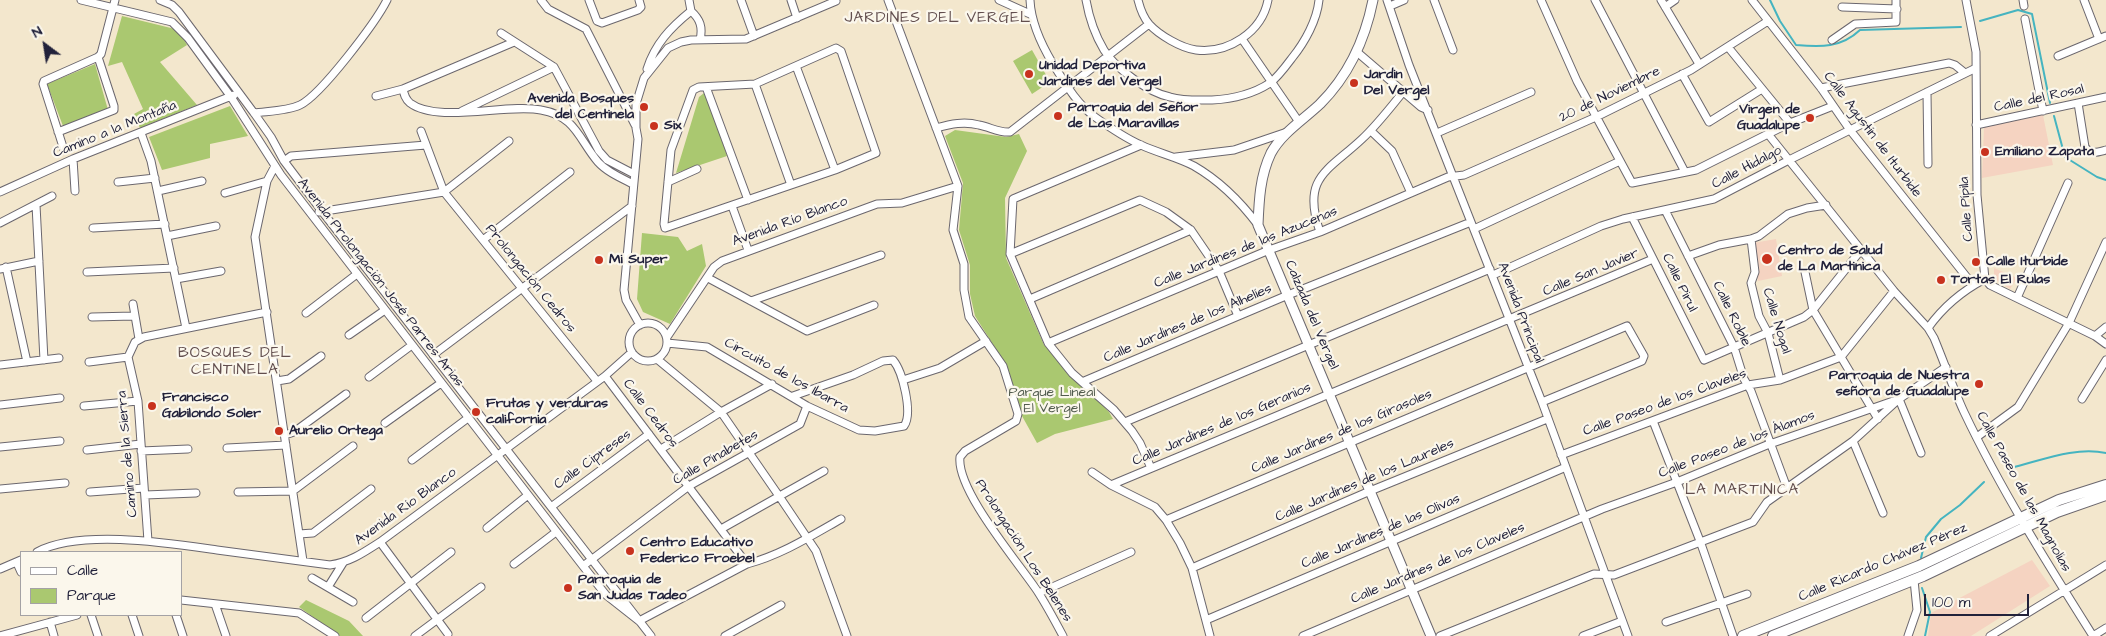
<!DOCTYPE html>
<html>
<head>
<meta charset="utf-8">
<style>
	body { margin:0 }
	#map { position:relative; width:2106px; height:636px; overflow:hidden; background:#f3e7cd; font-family:"Architects Daughter",sans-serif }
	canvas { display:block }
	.legend { position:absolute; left:20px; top:551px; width:162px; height:65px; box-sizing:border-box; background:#fbf7ec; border:1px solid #a4a2a5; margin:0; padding:6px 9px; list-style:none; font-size:15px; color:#22223b }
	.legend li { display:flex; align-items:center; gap:10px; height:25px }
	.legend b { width:25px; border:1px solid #a4a2a5 }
	.north { position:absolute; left:20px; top:20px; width:50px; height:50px; -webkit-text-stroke:4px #fbf7ec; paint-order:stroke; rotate:329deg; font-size:14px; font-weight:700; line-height:20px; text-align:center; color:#22223b }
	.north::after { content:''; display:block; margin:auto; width:18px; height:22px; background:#22223b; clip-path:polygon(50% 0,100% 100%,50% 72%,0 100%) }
	.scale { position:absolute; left:1924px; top:594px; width:105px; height:22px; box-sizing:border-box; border:2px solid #22223b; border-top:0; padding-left:6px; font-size:15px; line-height:18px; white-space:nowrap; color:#22223b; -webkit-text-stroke:4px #fbf7ec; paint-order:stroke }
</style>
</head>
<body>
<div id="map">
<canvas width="2106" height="636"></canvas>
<ul class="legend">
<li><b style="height:6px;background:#fff"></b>Calle</li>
<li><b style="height:14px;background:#aac870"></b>Parque</li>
</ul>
<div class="north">N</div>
<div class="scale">100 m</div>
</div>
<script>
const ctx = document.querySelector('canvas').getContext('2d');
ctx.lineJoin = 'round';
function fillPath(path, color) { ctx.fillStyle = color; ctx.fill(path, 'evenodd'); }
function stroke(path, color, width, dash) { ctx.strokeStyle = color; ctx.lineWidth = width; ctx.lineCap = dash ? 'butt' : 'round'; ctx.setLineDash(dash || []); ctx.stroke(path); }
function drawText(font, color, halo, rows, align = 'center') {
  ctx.font = font + ' "Architects Daughter",sans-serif'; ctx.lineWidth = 4.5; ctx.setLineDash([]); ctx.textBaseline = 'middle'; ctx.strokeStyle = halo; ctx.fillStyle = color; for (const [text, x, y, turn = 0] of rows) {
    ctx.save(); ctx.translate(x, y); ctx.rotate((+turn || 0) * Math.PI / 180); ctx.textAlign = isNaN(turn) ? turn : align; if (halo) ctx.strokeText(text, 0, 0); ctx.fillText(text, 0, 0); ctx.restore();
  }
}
fillPath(new Path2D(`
	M 2043,115 L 2053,165 L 1982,178 L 1984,127 Z
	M 1776,239 L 1782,276 L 1758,281 L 1753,243 Z
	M 1994,268 L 2017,278 L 2010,289 L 1994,279 Z
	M 2032,560 L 2050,586 L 1971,636 L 1928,636 L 1931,613 Z`), '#f5d3c1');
fillPath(new Path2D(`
	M 122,16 L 179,30 L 187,45 L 160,62 L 197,105 L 140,128 L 134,114 L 143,109 L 122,62 L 108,66 Z
	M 1032,50 L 1050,82 L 1032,94 L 1013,61 Z
	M 95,64 L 108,110 L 63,126 L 47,84 Z
	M 704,93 L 708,95 L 727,156 L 676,173 L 699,97 Z
	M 230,106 L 248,136 L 210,144 L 210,158 L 162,170 L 149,137 Z
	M 955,130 L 1006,137 L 1019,134 L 1027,151 L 1005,198 L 1006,258 L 1044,345 L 1109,412 L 1113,419 L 1055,434 L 1037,443 L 1022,416 L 1006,365 L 975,316 L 970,294 L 970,265 L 959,230 L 963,183 L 945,136 Z
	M 642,233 L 678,237 L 687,251 L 702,244 L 706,266 L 670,324 L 643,312 L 637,299 Z
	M 306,600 L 349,621 L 363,636 L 340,636 L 299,607 Z`), '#aac870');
stroke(new Path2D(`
	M 1770,0 L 1780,21 L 1796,45 C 1821,47 1841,48 1860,30 L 1961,27
	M 1980,21 L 2018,10 L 2032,14 L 2050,103
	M 2054,116 L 2065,157 L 2097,177 L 2106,180
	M 2010,468 C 2040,461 2075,446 2106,453
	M 1921,558 L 1926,537 L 1941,519 L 1960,505 L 1984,482
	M 1922,588 L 1930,612 L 1925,636`), '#45b4c0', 2);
const minor = new Path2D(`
	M 81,0 L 172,22 L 188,38 L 231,97 L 281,175 L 583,566 L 606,595 L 639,621
	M 160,0 L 172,5 L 179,12 L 254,113 L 271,137 L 284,161 L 321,210 L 651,636
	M 541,0 L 548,9 L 586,29 L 635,125
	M 589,0 L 597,21 L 602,23 L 638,10 L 641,7 L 639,0
	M 689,0 L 691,11
	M 741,0 L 754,36
	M 791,0 L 797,18
	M 888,0 L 958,186 L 953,230 L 964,264 L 964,290 L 969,317 L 1003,366 L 1018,414 L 1016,421 L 965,451 L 960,457 C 956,490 1018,562 1038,592 C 1047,606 1055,621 1063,636
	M 999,0 L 1030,14
	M 1030,0 C 1031,23 1041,44 1053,64 C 1065,83 1076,103 1095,117 C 1109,127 1125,138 1141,145 C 1158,153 1177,157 1194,166 C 1220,181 1240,201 1258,225
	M 1086,0 C 1089,17 1095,35 1104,50 C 1115,68 1149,93 1170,97 C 1184,101 1198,100 1212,100 C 1232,99 1253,94 1270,83 C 1278,77 1286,66 1292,58 C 1305,42 1317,20 1319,0
	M 1138,0 C 1140,8 1143,17 1149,24 C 1159,35 1181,48 1196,50 C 1228,54 1262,32 1268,0
	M 1387,0 L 1409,65 L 1542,402 L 1628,636
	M 1434,0 L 1453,50
	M 1541,0 L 1577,81 L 1632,183 L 1696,170 L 1790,123 L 1833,106
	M 1595,0 L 1685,172
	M 1661,0 L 1699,64
	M 1752,0 L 1821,88 L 1850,130 L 1973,285
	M 1966,0 L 1976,52 L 1977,195 L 1985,279 L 1990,285 L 2095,336 L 2106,344
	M 2023,0 L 2024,6
	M 2084,0 L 2099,39
	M 1390,6 L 1404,0
	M 1665,7 L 1675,0
	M 1842,7 L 1897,9
	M 691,11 C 700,19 703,27 700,40
	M 2025,19 L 2043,111
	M 501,33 L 554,67 L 599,151 L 607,160 L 634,174
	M 1242,39 L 1299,122
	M 1832,40 L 1855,24 L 1896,22 L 1896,0
	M 1728,47 L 1790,123
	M 836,48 L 841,51 L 876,153 L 835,170 L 665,228 L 664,224 L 671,150 L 693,90 L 699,87 L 755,84 Z
	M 1357,52 L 1421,107 L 1428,110
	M 2058,56 L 2106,36
	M 796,66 L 835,170
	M 647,69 C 655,44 670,28 691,11
	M 1682,74 L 1709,122 L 1762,89
	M 755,84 L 791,185
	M 706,87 L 748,200
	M 1821,88 L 1949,63 L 1955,65 L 1965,73
	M 403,89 C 404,94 405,99 410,103 C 438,124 507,103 541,110 C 576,116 579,140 598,162 C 607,172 621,178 633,184
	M 1927,92 L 1928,164
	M 376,96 L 403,89 L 514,42
	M 2078,103 L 2085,147 C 2090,155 2098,152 2106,150
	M 462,111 L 554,67
	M 254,113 C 269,111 287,111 300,105 C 321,95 376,22 387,0
	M 1976,125 L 2106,97
	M 936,128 C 951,124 964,121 979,125 C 990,127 999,133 1010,132 L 1149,24
	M 421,131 L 444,192 L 597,381
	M 1371,131 L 1392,151 L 1411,193
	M 58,132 L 114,110 L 114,106 L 98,57
	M 141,133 L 151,161 L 186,328
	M 1437,133 L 1531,92
	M 1768,134 L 1894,291 L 1928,328 L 1934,338 C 1944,362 1953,388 1964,412 C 2001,490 2047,563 2093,636
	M 1141,145 L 1013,199 L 1010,254 L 1048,343 L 1072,373 L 1114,410 L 1132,431 L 1140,443 L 1151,468
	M 64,150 L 43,84 L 44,81 L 98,57 L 101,54 L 115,0
	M 1176,157 L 1234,150 L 1287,132
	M 73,159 L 75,191
	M 284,161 L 291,156 L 426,145
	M 275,166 L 267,181 L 255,237 L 303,561
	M 118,182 L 155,178
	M 668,182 L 697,169
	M 158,191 L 202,181
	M 0,192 L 73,159 L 234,95
	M 225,193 L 267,181
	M 36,205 L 44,360
	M 732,206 L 748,250
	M 1665,210 L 1734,347 L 1744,379 L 1751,391 L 1787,488
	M 319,212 L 444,192 L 509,141
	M 1632,217 L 1704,360 L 1804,317 L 1813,310 L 1861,250
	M 0,223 L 52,196
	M 93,228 L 165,224
	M 1474,229 L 1620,161
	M 1320,232 C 1301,177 1328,171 1362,139 C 1377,125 1390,108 1403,92
	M 167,236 L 216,226
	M 1751,239 L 1755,272 L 1751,283 L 1759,316 L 1768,333 L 1780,380
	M 483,240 L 570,172
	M 1010,254 L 1140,200 L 1166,212 L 1191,230 L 1219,271 L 1238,316
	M 1688,256 L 1719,245 L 1751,239 L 1759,236 L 1788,214 L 1807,208 L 1826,205
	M 6,267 L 27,362
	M 0,269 L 39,261
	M 87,272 L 174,268
	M 1805,272 L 1813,310 L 1878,419
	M 1493,275 L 1601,226 L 1623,219 L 1714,199 L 1789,160 L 1976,68
	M 708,278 L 807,331 L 874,305
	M 176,279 L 221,271
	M 2017,298 L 2068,183
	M 1030,299 L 1191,230
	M 751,301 L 881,255
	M 133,304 L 139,339
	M 306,313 L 357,274
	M 92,317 L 134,316
	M629 342a19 19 0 1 1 38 0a19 19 0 1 1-38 0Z
	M 640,325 L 626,300 L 624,290 L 638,139 L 636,128 L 636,104 L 644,78 L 668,48 L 681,42 L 691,40 L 746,39 L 836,1
	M 1928,328 C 1943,307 1962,291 1985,279
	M 349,335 L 385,310
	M 2095,336 L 2106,327
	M 667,337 L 714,267 L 722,261 L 877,204 L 902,203 L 958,186
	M 667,343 L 707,347 L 807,406 L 859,430 L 875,431 L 904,426 C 913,414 903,372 893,360 L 883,361 L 853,375 L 793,396
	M 1048,343 L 1269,250 L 1320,232 L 1448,177 L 1464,175 L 1596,117 L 1691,70 L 1768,21
	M 433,355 L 632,206
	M 657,359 L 721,412 L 779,496 L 816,551 L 847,636
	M 89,362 L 128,357
	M 0,365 L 59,358
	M 605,376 L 747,564
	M 369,377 L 412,345
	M 903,380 L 940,368 L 986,341
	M 277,381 L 289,379 L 321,356
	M 1082,382 L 1288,295 L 1471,222
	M 2082,399 L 2106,360
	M 0,405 L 60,398
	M 84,406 L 138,401
	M 1653,421 L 1700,541 L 1733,636
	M 1125,422 L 1490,269
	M 385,423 L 441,383
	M 285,435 L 294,432 L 346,394
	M 1977,437 L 2018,407 L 2069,323 L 2106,242
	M 1853,441 L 1883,513
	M 0,447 L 60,441
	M 227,448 L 286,445
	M 661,449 L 721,412 L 772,384
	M 87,450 L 141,444
	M 141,451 L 188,449
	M 1561,455 L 1748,385 L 1780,380 L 1841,357 L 1894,291
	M 412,460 L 468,418
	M 1092,472 L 1111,485 L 1155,507 L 1166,520 L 1180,543 L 1192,568 L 1210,636
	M 1111,485 L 1653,259
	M 0,489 L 65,483
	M 90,492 L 144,488
	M 238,492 L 293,491 L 353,446
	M 145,495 L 196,493
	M 551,507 L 649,434
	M 1166,520 L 1627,326 L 1644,356 L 1642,361 L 1542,402
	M 487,528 L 528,495
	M 721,529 L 824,471
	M 299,534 L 313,533 L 371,489
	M 148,541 L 138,401 L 128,357 L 135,342 L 144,337 L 267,312
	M 380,542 L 448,634
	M 37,552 C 80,529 168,543 217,550 C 254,555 292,560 330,565 C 350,562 363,553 380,542 L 605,376 L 632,352
	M 17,563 L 21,572
	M 514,564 L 556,532
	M 583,566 L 689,486 L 800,424 L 807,406
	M 1192,568 L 1370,491 L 1547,419
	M 0,569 L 21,560
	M 312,578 L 353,602
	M 328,587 L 343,563
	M 1039,593 L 1131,552
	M 181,600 L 299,613 L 335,636
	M 215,604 L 226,636
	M 91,615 L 98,636
	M 132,615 L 139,636
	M 176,615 L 183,636
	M 366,618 L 451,552
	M 1206,620 L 1566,467
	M 639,621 L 747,564 C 781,555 811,536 841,519
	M 50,622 L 54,636
	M 1666,622 L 1747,594
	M 0,636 L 77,615
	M 415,636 L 481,587
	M 725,636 L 781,605
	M 1303,636 L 1602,509 L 1677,482 L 1767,445 L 1899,399 L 1921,453
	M 1440,636 L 1594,574 L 1614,575 L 1753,522 L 1767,502 L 1853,441 L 1899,399 L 1946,367
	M 1583,636 L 1622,621
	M 1908,636 L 1917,610 L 1914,580
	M 1990,636 L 2106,565
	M 2093,636 L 2106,628`);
const tertiary = new Path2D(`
	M 1373,0 C 1365,40 1349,75 1320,104 C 1303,120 1282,133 1271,153 C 1260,176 1259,200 1258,225 L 1431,636`);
const secondary = new Path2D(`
	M 1743,636 L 1919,566 L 2059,500 L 2106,485
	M 1773,636 L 1923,576 L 2057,512 L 2106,495`);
stroke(minor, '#6b676e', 9);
stroke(tertiary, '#6b676e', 11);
stroke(secondary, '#6b676e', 12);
stroke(minor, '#fff', 7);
stroke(tertiary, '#fff', 9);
stroke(secondary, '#fff', 10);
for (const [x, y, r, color] of [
	[1029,74,5,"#c8321e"],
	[1354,83,5,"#c8321e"],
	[644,107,5,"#c8321e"],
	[1058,116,5,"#c8321e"],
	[1810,118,5,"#c8321e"],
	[654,126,5,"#c8321e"],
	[1985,152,5,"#c8321e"],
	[1767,259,6,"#c8321e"],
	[599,260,5,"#c8321e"],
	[1976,262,5,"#c8321e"],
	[1941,280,5,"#c8321e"],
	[1979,384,5,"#c8321e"],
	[152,406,5,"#c8321e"],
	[476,412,5,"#c8321e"],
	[279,431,5,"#c8321e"],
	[630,551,5,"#c8321e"],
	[568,588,5,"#c8321e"]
]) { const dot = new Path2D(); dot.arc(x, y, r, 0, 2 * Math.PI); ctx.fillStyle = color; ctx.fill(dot); stroke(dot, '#fbf7ec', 2); }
drawText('bold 14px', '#22223b', '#fbf7ec', [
	["Unidad Deportiva",1039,66],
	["Jardines del Vergel",1039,82],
	["Jardin",1364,75],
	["Del Vergel",1364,91],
	["Avenida Bosques",634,99,"right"],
	["del Centinela",634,115,"right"],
	["Parroquia del Señor",1068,108],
	["de Las Maravillas",1068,124],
	["Virgen de",1800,110,"right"],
	["Guadalupe",1800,126,"right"],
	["Six",664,126],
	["Emiliano Zapata",1995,152],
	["Centro de Salud",1778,251],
	["de La Martinica",1778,267],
	["Mi Super",609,260],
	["Calle Iturbide",1986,262],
	["Tortas El Rulas",1951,280],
	["Parroquia de Nuestra",1969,376,"right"],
	["señora de Guadalupe",1969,392,"right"],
	["Francisco",162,398],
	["Gabilondo Soler",162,414],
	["Frutas y verduras",486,404],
	["california",486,420],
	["Aurelio Ortega",289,431],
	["Centro Educativo",640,543],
	["Federico Froebel",640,559],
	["Parroquia de",578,580],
	["San Judas Tadeo",578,596]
], 'left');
drawText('14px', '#22223b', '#fbf7ec', [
	["20 de Noviembre",1610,95,-26],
	["Calle del Rosal",2039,99,-12],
	["Camino a la Montaña",115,130,-22],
	["Calle Agustín de Iturbide",1872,135,53],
	["Calle Hidalgo",1747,168,-28],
	["Calle Pípila",1967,209,-94],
	["Avenida Río Blanco",790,222,-20],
	["Calle Jardines de las Azucenas",1246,248,-22],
	["Calle San Javier",1591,273,-23],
	["Prolongación Cedros",530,279,51],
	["Avenida Prolongación José Parres Arias",380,283,52],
	["Calle Pirul",1679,283,64],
	["Avenida Principal",1520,313,69],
	["Calle Roble",1731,314,64],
	["Calzada del Vergel",1311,315,67],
	["Calle Nogal",1776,321,73],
	["Calle Jardines de los Alhelíes",1188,324,-23],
	["Circuito de los Ibarra",786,376,29],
	["Calle Paseo de los Claveles",1665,403,-20],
	["Calle Cedros",650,414,53],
	["Calle Jardines de los Geranios",1222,425,-23],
	["Calle Jardines de los Girasoles",1342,432,-23],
	["Calle Paseo de los Álamos",1737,445,-21],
	["Camino de la Sierra",128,454,-95],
	["Calle Pinabetes",716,458,-30],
	["Calle Cipreses",593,460,-36],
	["Calle Jardines de los Laureles",1365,481,-23],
	["Calle Paseo de las Magnolias",2023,492,61],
	["Avenida Río Blanco",406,507,-36],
	["Calle Jardines de las Olivas",1381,532,-23],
	["Prolongación Los Belenes",1023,551,57],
	["Calle Ricardo Chávez Pérez",1883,563,-23],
	["Calle Jardines de los Claveles",1438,564,-23]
]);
drawText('14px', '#525c4e', '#fbf7ec', [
	["Parque Lineal",1052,393],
	["El Vergel",1052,409]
]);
ctx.letterSpacing = '1px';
drawText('15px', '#624e4e', '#fbf7ec', [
	["JARDINES DEL VERGEL",938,19],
	["BOSQUES DEL",235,354],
	["CENTINELA",235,371],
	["LA MARTINICA",1742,491]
]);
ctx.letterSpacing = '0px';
</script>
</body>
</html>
